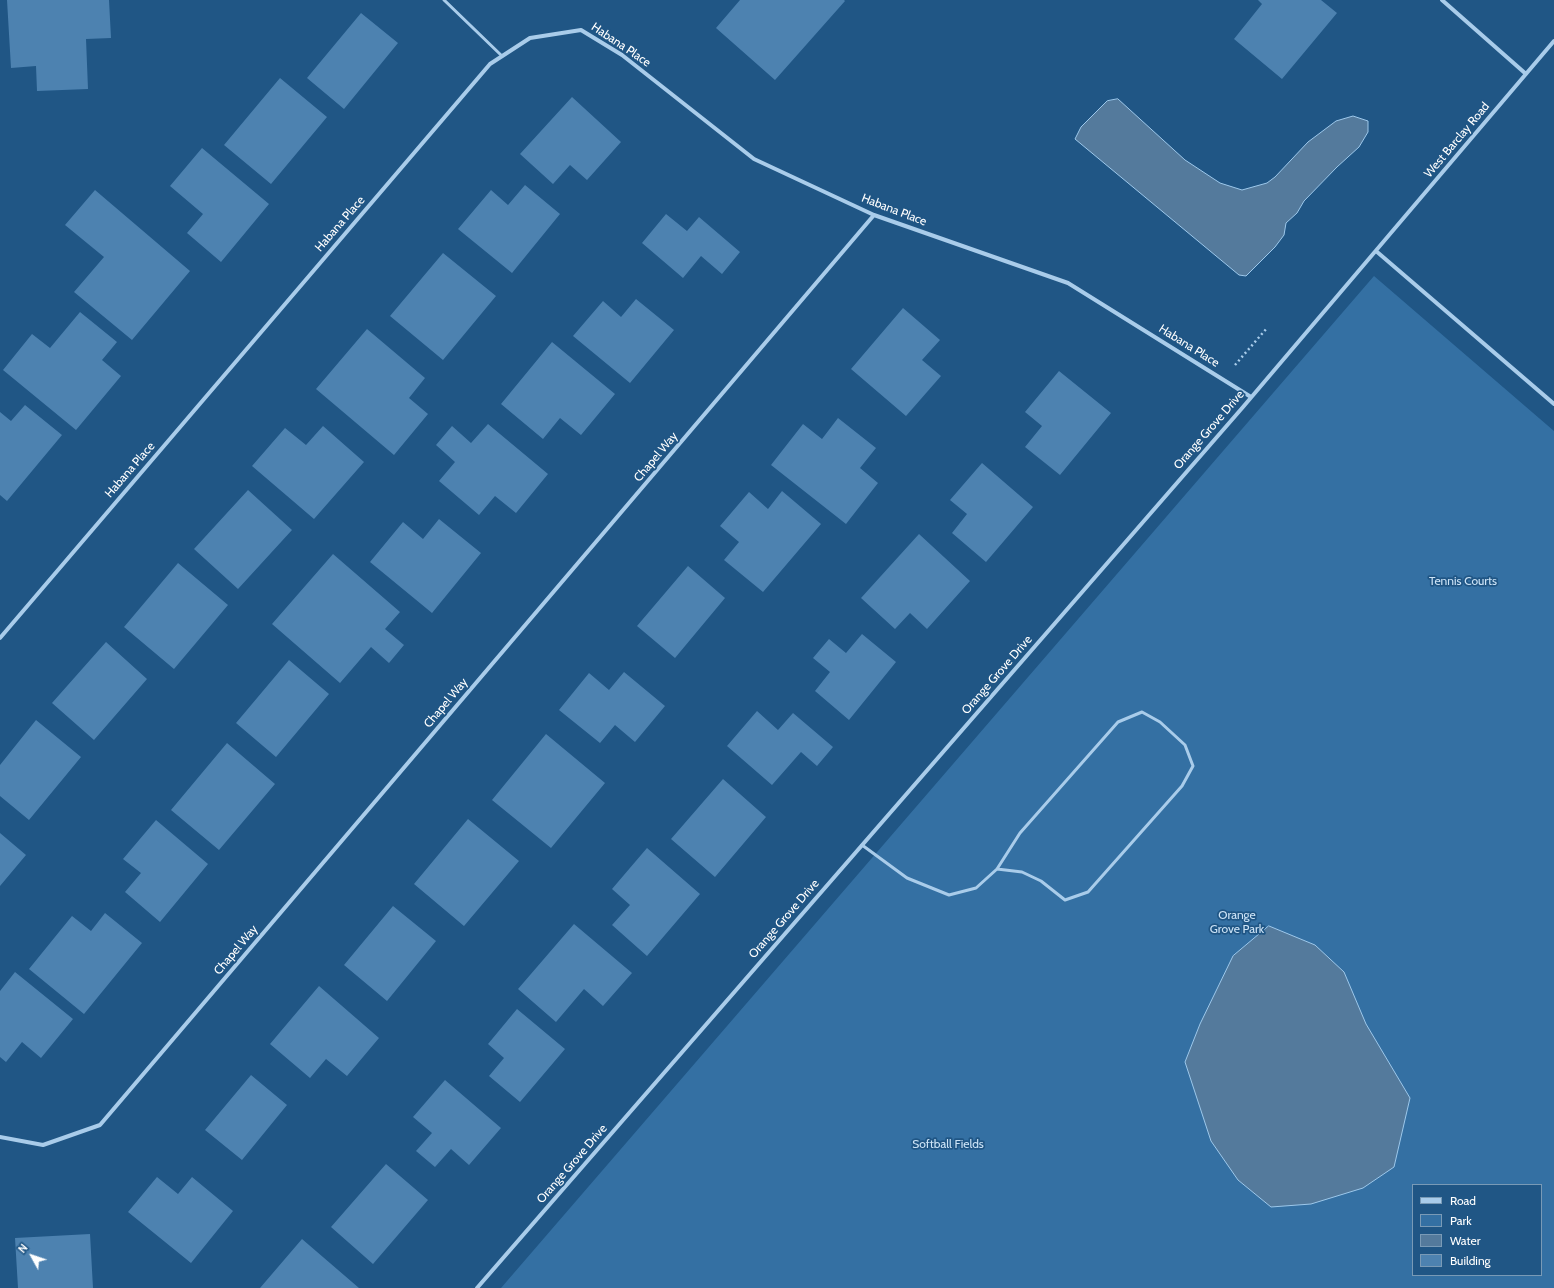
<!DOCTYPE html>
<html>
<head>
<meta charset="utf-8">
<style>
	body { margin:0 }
	#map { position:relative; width:1554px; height:1288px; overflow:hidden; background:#205685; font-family:Cabin,sans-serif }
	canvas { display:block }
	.legend { position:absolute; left:1412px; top:1184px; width:130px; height:92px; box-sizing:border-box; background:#205685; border:1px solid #799ab6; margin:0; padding:5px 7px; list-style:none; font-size:12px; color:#fff }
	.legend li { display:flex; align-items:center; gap:8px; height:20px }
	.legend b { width:20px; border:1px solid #799ab6 }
	.north { position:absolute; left:12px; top:1236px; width:40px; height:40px; -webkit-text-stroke:3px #205685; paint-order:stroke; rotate:310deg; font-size:11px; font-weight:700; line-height:16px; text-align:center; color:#fff }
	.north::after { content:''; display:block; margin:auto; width:14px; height:18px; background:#fff; clip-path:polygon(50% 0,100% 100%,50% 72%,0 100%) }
</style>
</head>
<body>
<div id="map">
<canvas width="1554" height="1288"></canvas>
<ul class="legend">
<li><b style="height:5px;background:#a9ccea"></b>Road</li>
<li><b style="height:11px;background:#3470a3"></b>Park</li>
<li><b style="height:11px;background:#547a9c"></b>Water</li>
<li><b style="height:11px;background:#4d82b0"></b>Building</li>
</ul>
<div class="north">N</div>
</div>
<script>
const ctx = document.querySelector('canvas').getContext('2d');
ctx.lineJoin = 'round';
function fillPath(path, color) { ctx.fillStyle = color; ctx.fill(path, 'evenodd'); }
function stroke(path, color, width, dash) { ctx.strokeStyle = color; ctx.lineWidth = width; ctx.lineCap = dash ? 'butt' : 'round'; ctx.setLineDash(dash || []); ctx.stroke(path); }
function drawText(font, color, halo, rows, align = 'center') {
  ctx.font = font + ' Cabin,sans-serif'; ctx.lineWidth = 3.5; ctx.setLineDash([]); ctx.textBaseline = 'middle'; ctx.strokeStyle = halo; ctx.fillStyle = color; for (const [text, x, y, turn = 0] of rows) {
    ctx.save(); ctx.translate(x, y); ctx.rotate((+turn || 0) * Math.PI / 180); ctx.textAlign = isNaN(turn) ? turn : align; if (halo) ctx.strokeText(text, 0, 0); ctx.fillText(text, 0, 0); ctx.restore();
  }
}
fillPath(new Path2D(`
	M 1374,276 L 1554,431 L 1554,1288 L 501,1288 ZM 1413,1185 L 1541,1185 L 1541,1275 L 1413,1275 Z`), '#3470a3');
const water = new Path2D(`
	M 1118,99 L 1185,160 L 1220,183 L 1242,190 L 1267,183 L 1275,177 L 1308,142 L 1336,121 L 1353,116 L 1368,121 L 1368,132 L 1359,147 L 1337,167 L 1304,201 L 1297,213 L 1286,223 L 1284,235 L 1275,247 L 1246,276 L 1239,275 L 1075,139 L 1081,127 L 1107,101 Z
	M 1269,926 L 1315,945 L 1344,972 L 1366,1024 L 1410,1098 L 1394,1167 L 1363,1188 L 1311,1204 L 1271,1207 L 1238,1180 L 1211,1141 L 1185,1062 L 1200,1024 L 1233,956 Z`);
fillPath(water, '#547a9c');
stroke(water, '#9dc8eb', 1);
fillPath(new Path2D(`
	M 7,0 L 109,0 L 111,38 L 86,39 L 88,89 L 37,91 L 36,66 L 11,68 Z
	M 740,0 L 844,0 L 845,1 L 775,80 L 716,28 Z
	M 1258,0 L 1321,0 L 1337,13 L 1282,79 L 1234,39 L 1262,4 Z
	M 361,13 L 398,43 L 344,109 L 307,78 Z
	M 280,78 L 327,117 L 271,184 L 224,145 Z
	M 572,97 L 621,142 L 587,180 L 570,165 L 553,184 L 520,154 Z
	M 202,148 L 269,204 L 221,262 L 187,233 L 203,214 L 170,186 Z
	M 525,185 L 560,214 L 512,273 L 458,229 L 491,190 L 508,205 Z
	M 95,190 L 190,271 L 132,340 L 74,292 L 104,257 L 65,225 Z
	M 666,214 L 687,231 L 699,217 L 740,252 L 722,274 L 701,256 L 683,278 L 642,243 Z
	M 443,253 L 496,296 L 443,360 L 390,316 Z
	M 636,299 L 674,330 L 630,383 L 573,336 L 603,301 L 621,317 Z
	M 903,308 L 940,340 L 922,360 L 941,376 L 906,416 L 851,369 Z
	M 80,312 L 117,342 L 102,360 L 121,376 L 76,430 L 3,370 L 32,334 L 50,348 Z
	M 367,329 L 425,378 L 409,398 L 428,414 L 394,455 L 316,389 Z
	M 552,342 L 615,394 L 581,435 L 560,418 L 543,439 L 501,404 Z
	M 1059,371 L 1111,413 L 1060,475 L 1025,447 L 1042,426 L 1025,412 Z
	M 25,405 L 62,435 L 7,501 L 0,495 L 0,412 L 11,421 Z
	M 838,418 L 876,448 L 860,468 L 878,483 L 846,524 L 771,465 L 803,424 L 822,439 Z
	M 488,424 L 548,474 L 516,513 L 495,496 L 479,515 L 439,481 L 455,462 L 436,445 L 452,426 L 471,443 Z
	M 323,426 L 364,462 L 314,519 L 252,466 L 285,428 L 306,445 Z
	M 982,463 L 1033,507 L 986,562 L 952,533 L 967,514 L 950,500 Z
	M 248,490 L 292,530 L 238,589 L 194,549 Z
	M 782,491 L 821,524 L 763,592 L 724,560 L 739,542 L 720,526 L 749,492 L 768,509 Z
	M 439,519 L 481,553 L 432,613 L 370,562 L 403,522 L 423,539 Z
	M 919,534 L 970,581 L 927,629 L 910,613 L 895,629 L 861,598 Z
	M 333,554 L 400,612 L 385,629 L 404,645 L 389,663 L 371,647 L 340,683 L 272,624 Z
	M 178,563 L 228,605 L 174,669 L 124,627 Z
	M 688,566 L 725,598 L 675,658 L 637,626 Z
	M 862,634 L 896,662 L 849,720 L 815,691 L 830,672 L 813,658 L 829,639 L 846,653 Z
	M 106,642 L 147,679 L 94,740 L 52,703 Z
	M 289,660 L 329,694 L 276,757 L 236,723 Z
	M 624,672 L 665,706 L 635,742 L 615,725 L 600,743 L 559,710 L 589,673 L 609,690 Z
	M 757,711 L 778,730 L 793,713 L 833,747 L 817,766 L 801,752 L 772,785 L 727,746 Z
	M 36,720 L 81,757 L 29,820 L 0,796 L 0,765 Z
	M 546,734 L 605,783 L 551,848 L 492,800 Z
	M 227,743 L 275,784 L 219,850 L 171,810 Z
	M 723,779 L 766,817 L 715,877 L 671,839 Z
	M 468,819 L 519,861 L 464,926 L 414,884 Z
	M 156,820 L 208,864 L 160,922 L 125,892 L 141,873 L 123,859 Z
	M 0,833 L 26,855 L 0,886 Z
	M 647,848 L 700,894 L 647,956 L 612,925 L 630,905 L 612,889 Z
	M 393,906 L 436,941 L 387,1001 L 344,965 Z
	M 105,913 L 142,943 L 84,1014 L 29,969 L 72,916 L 91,931 Z
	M 574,924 L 632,973 L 603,1006 L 584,989 L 556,1022 L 518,989 Z
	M 15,972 L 73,1019 L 41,1058 L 22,1042 L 6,1062 L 0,1057 L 0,991 Z
	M 319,986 L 379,1038 L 347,1076 L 326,1059 L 310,1078 L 270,1044 Z
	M 517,1009 L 565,1049 L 520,1102 L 489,1076 L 504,1058 L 488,1044 Z
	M 251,1075 L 287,1105 L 242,1160 L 205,1130 Z
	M 445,1080 L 501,1128 L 469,1165 L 451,1149 L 435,1167 L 416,1151 L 432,1133 L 413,1117 Z
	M 386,1164 L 428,1200 L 373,1264 L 331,1227 Z
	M 157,1177 L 178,1194 L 192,1177 L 233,1211 L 191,1263 L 128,1212 Z
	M 90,1234 L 93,1288 L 18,1288 L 15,1238 Z
	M 302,1239 L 359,1288 L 260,1288 Z`), '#4d82b0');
stroke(new Path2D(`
	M 1235,365 L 1267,328`), '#a9ccea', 2.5, [2, 3]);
stroke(new Path2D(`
	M 444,0 L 502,56
	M 862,845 L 907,878 L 949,895 L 976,888 L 997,869 L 1020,833 L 1118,722 L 1142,712 L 1160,722 L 1185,745 L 1193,766 L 1182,786 L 1088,892 L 1065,900 L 1041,881 L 1022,872 L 997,869`), '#a9ccea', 3);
stroke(new Path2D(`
	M 1442,0 L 1526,74
	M 1376,251 L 1554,404
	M 0,638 L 490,64 L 530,38 L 581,30 L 622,55 L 754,159 L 874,215 L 1068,283 L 1251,397
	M 0,1137 L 43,1145 L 100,1125 L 874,215
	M 477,1288 L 1243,407 L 1554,41`), '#a9ccea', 4);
drawText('12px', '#fff', '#205685', [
	["Habana Place",621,45,34],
	["West Barclay Road",1457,140,-50],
	["Habana Place",894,210,21],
	["Habana Place",340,224,-49],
	["Habana Place",1189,346,32],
	["Orange Grove Drive",1209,430,-49],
	["Chapel Way",656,457,-50],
	["Habana Place",130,470,-49],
	["Orange Grove Drive",997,675,-49],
	["Chapel Way",446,703,-50],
	["Orange Grove Drive",784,919,-49],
	["Chapel Way",236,950,-50],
	["Orange Grove Drive",572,1164,-49]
]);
drawText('12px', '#cde4f7', '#205685', [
	["Tennis Courts",1463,581],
	["Orange",1237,915],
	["Grove Park",1237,929],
	["Softball Fields",948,1144]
]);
</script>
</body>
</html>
